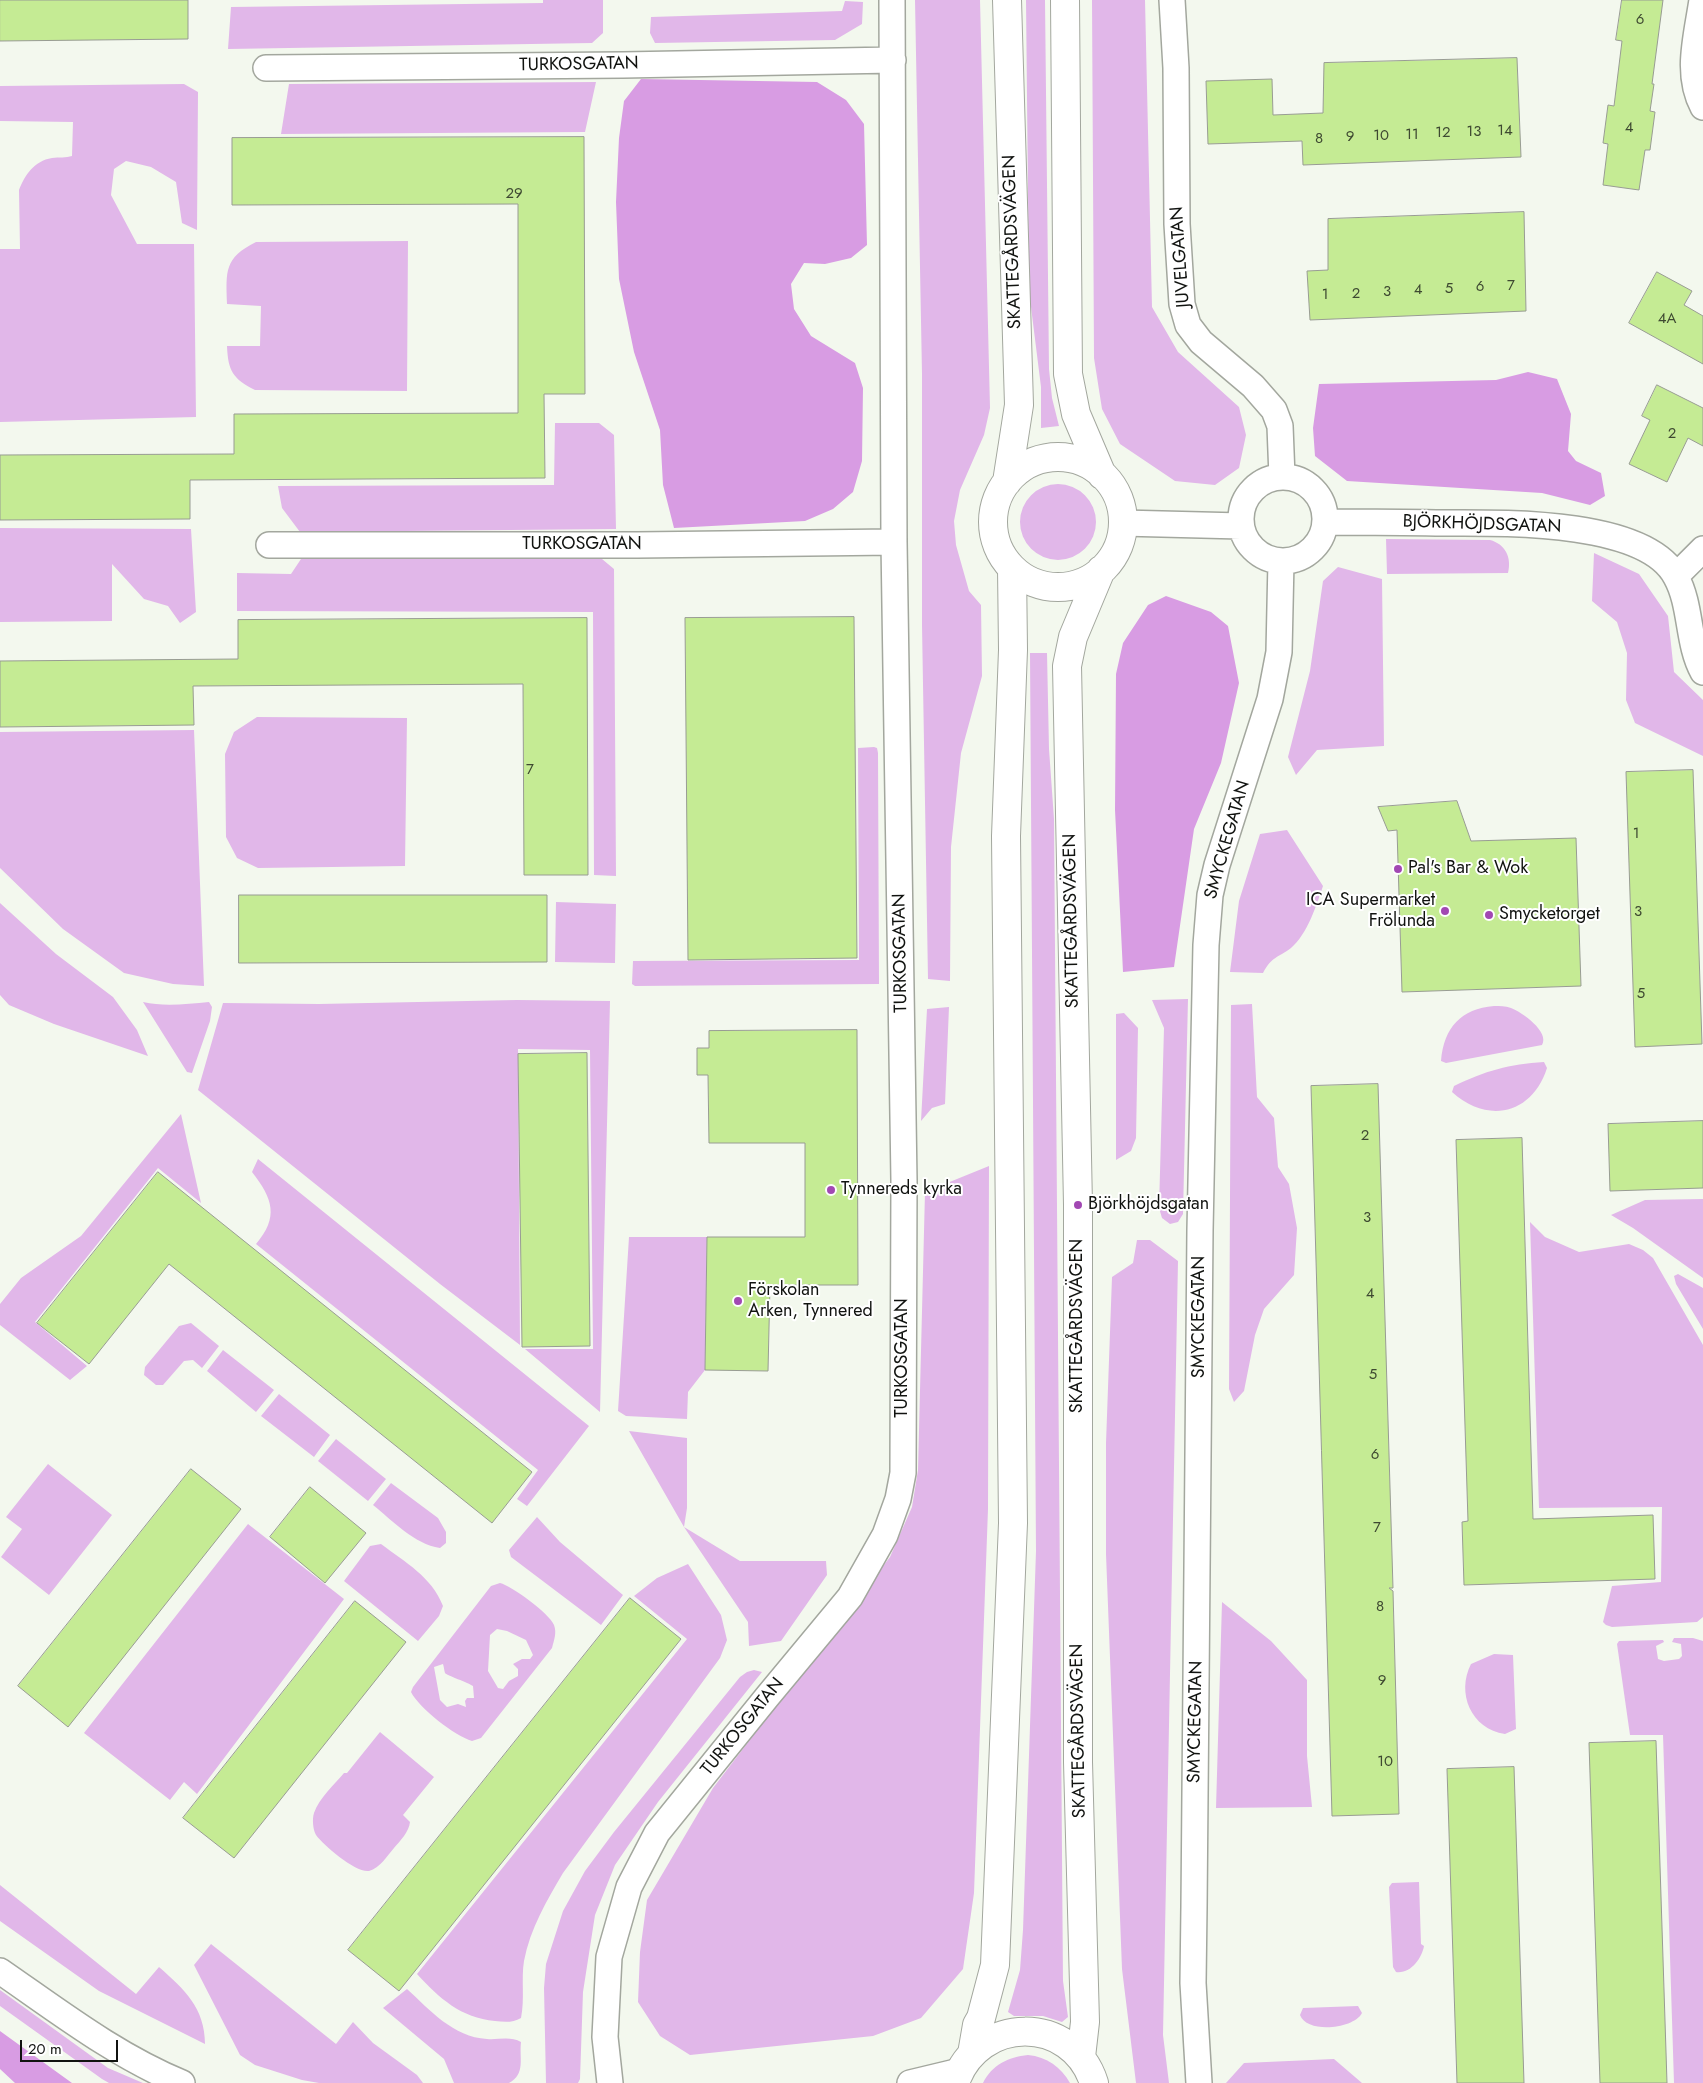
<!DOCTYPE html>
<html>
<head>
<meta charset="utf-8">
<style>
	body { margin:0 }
	#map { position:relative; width:1703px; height:2083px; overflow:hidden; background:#f3f8ee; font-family:Jost,sans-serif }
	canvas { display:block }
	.scale { position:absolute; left:20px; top:2040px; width:98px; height:22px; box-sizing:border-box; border:2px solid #111310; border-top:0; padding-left:6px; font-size:15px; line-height:18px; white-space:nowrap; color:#111310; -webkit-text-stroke:4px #fff; paint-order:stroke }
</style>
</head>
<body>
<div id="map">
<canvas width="1703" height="2083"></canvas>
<div class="scale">20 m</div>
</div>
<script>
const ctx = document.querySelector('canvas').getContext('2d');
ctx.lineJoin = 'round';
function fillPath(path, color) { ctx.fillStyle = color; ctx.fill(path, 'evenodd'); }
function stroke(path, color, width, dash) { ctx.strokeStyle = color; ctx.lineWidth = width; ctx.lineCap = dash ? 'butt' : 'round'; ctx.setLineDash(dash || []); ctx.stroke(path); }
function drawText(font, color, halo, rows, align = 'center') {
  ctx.font = font + ' Jost,sans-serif'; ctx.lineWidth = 4; ctx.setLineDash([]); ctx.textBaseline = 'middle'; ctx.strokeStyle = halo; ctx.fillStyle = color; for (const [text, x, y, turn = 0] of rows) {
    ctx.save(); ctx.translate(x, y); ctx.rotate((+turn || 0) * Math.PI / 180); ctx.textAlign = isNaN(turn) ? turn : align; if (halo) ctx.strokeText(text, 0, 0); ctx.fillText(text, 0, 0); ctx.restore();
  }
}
fillPath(new Path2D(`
	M 543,0 L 603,0 L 603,33 L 592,43 L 228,49 L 231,7 L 543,3 Z
	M 915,0 L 980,0 L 990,408 L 984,435 L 960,490 L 954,521 L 956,545 L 969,591 L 981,605 L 982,676 L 961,753 L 951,847 L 950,981 L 928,979 L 922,625 L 922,374 Z
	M 1026,0 L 1045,0 L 1049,369 L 1052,398 L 1059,426 L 1041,428 L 1041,387 L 1029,291 Z
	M 1092,0 L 1145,0 L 1152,307 L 1178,352 L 1239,407 L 1246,435 L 1239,468 L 1215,485 L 1175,481 L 1120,444 L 1102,409 L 1094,358 Z
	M 845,1 L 863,2 L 862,24 L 835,40 L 655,43 L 650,33 L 651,17 L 842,11 Z
	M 596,82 L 585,132 L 281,134 L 289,84 Z
	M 184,84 L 198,92 L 197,230 L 182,223 L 176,182 L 151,167 L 126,161 L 114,169 L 111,195 L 137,244 L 194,244 L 196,417 L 0,422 L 0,249 L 20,249 L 19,190 C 25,175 34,161 52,158 C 59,157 66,158 72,156 L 73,122 L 0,121 L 0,86 Z
	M 408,241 L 407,391 L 255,390 C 233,379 228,371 227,346 L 260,346 L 261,306 L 227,304 C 226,271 224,258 256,242 Z
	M 555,423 L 599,423 L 614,435 L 616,529 L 300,532 L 282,508 L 278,486 L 554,485 Z
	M1020 522a38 38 0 1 1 76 0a38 38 0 1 1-76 0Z
	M 0,528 L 191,529 L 196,612 L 180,623 L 168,606 L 144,599 L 112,564 L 112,621 L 0,622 Z
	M 1386,539 L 1490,540 C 1505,544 1512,557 1508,573 L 1387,574 Z
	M 1594,553 L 1639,574 L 1668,616 L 1674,672 L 1703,700 L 1703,756 L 1635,723 L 1626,700 L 1627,653 L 1617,622 L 1592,601 Z
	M 303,556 L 602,559 L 614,569 L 616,876 L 594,875 L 593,612 L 237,611 L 237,573 L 291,574 Z
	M 1338,567 L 1382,579 L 1384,746 L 1317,750 L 1296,775 L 1288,757 L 1310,671 L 1323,581 Z
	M 1030,653 L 1047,653 L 1049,749 L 1054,819 L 1063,1981 L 1068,2017 L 1062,2022 L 1043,2016 L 1014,2016 L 1008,2012 L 1020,1970 L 1023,1930 L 1036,1551 Z
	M 257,717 L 407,718 L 405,866 L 258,868 L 237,858 L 226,837 L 225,754 L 234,732 Z
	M 194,730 L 204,986 L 173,984 L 124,973 L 63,929 L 0,868 L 0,732 Z
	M 874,747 L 877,748 L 878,753 L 879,984 L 635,986 L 632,984 L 633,961 L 859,960 L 858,748 Z
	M 1287,830 L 1323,886 C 1317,904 1307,935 1291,948 C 1278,958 1272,956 1263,973 L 1230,972 L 1239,901 L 1260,834 Z
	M 556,902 L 616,904 L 615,963 L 555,962 Z
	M 0,903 L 56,954 L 113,997 L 137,1030 L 148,1056 L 54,1024 L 9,1005 L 0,995 Z
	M 1188,999 L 1183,1214 L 1178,1222 L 1170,1224 L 1162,1218 L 1159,1208 L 1164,1028 L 1152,1000 Z
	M 517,1000 L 610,1001 L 600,1412 L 525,1349 L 593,1349 L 590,1050 L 518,1049 L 520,1345 L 440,1284 L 198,1090 L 223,1003 L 319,1004 Z
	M 143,1002 C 164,1007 187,1004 209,1002 L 212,1007 L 210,1021 L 192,1073 L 187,1072 Z
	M 1252,1004 L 1257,1097 L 1274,1118 L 1278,1167 L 1289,1184 L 1297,1228 L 1294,1275 L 1264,1309 L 1255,1335 L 1244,1391 L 1234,1402 L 1229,1389 L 1231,1005 Z
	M 1494,1006 C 1500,1006 1505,1006 1511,1008 C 1522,1012 1550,1032 1542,1045 L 1446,1063 L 1441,1061 C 1444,1027 1461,1009 1494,1006 Z
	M 949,1007 L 945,1104 L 932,1108 L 921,1121 L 927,1009 Z
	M 1124,1013 L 1138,1028 L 1136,1138 L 1131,1151 L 1116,1160 L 1116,1014 Z
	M 1544,1062 L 1547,1068 C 1532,1115 1487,1124 1452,1092 L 1454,1086 C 1485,1071 1509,1064 1544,1062 Z
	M 181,1114 L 201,1203 L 158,1168 L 35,1322 L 87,1366 L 70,1380 L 0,1325 L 0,1304 L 21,1278 L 81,1236 Z
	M 258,1159 L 589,1426 L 527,1506 L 517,1499 L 538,1470 L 256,1244 C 279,1217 273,1199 252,1172 Z
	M 989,1166 L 988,1509 L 974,1893 L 963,1969 L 921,2018 L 873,2036 L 690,2055 L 660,2036 L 638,2002 L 640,1952 L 647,1900 L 713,1788 L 890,1557 L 912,1507 L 918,1470 L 925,1192 Z
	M 1703,1199 L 1703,1278 L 1633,1228 L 1611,1215 L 1645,1200 Z
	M 1530,1222 L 1545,1237 L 1579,1252 L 1629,1244 L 1643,1250 L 1653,1258 L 1703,1345 L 1703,1617 L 1697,1622 L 1612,1627 L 1606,1625 L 1603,1622 L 1612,1586 L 1661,1582 L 1662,1507 L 1539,1508 Z
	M 629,1237 L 707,1237 L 705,1370 L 688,1392 L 687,1419 L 626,1416 L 618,1411 Z
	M 1137,1240 L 1150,1240 L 1178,1261 L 1163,2035 L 1169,2083 L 1136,2083 L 1122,1969 L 1106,1554 L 1106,1443 L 1112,1277 L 1133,1263 Z
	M 1678,1274 L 1703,1288 L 1703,1329 L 1676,1284 L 1674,1276 Z
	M 191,1323 L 219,1346 L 202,1368 L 193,1360 L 184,1361 L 163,1385 L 156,1385 L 144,1375 L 145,1367 L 179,1326 Z
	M 223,1350 L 274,1390 L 256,1412 L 207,1371 Z
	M 279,1394 L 330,1435 L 314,1457 L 261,1416 Z
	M 629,1431 L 687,1438 L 687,1508 L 684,1527 L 740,1561 L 826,1561 L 827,1575 L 781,1641 L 749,1646 L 748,1622 L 684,1527 Z
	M 336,1439 L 386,1479 L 368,1501 L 318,1461 Z
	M 48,1464 L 112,1515 L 49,1595 L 1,1557 L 22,1529 L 6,1517 Z
	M 391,1483 L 438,1518 L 446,1532 L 446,1543 L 440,1548 C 414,1544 393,1521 373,1505 Z
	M 537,1517 L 560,1542 L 623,1595 L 601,1625 L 511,1557 L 509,1550 Z
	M 248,1524 L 344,1599 L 197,1794 L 184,1782 L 170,1800 L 84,1733 Z
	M 381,1544 C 405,1562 432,1577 443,1606 L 439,1616 L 418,1641 L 344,1581 L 370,1546 Z
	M 688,1564 L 721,1615 L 727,1640 L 720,1658 L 563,1873 C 547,1900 530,1929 524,1961 C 521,1979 525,1999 521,2018 C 513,2023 504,2022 495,2021 C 461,2018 439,1998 417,1974 L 687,1639 L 634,1596 L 657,1578 Z
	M 500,1583 C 512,1586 549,1613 554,1625 C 557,1633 554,1640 552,1648 L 481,1738 L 472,1741 C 455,1736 419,1708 411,1692 L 413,1687 L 491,1586 ZM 497,1629 L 507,1631 L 526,1640 L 533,1655 L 530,1659 L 522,1659 L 513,1664 L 518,1669 L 518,1676 L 509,1681 L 503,1689 L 498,1688 L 488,1671 L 490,1635 ZM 443,1664 C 444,1667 444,1670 445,1673 C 446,1675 469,1683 473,1686 L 474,1698 L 467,1698 L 465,1701 L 466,1707 L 458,1704 L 447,1707 L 440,1700 L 434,1667 Z
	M 1222,1602 L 1271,1641 L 1307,1680 L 1307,1756 L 1312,1807 L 1216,1808 Z
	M 1674,1638 L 1693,1638 L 1703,1641 L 1703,2083 L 1674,2083 L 1663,1735 L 1630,1735 L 1617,1644 L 1619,1641 L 1663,1640 L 1664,1642 L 1656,1646 L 1658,1659 L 1664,1661 L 1679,1659 L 1682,1656 L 1681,1644 L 1672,1642 Z
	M 1494,1654 L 1513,1655 L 1516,1729 L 1505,1734 C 1471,1729 1456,1693 1471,1664 Z
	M 754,1670 L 762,1672 L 658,1802 L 615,1865 L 595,1915 L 583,1992 L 580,2079 L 578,2083 L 546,2083 L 544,1988 L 546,1964 L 563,1911 L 585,1871 L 614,1832 L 740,1677 L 747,1672 Z
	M 380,1732 L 434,1777 L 403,1815 L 410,1822 C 409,1832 400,1841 394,1848 C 387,1856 380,1868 369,1871 C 356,1873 324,1846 316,1835 C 313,1830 312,1819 314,1813 C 319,1798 335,1784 344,1773 L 347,1773 Z
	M 1419,1882 L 1421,1944 L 1424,1946 C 1422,1958 1411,1974 1396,1972 L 1393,1967 L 1389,1887 L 1392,1883 Z
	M 0,1885 L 136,1994 L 159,1967 C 184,1989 205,2008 205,2044 L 99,1991 L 0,1921 Z
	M 211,1944 L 336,2044 L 353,2022 L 373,2043 L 417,2075 L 423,2083 L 319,2083 L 302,2080 L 255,2065 L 240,2055 L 194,1965 Z
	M 407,1989 C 430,2010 453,2037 487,2039 C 498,2040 511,2036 521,2042 C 519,2058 526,2074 509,2083 L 454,2083 L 444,2059 L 383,2008 Z
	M 0,1990 L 108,2068 L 143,2083 L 109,2083 L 102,2079 L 0,2006 Z
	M 1358,2006 L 1362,2013 C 1354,2029 1307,2034 1300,2015 L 1303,2008 Z
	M 1028,2055 C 1047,2057 1061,2067 1070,2083 L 983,2083 C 992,2065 1008,2057 1028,2055 Z
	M 1334,2059 L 1362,2083 L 1226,2083 L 1244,2063 Z`), '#e1b7e9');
fillPath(new Path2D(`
	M 641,79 L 817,82 L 846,100 L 864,124 L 867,245 L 851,258 L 825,264 L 804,263 L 791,284 L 794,309 L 811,336 L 855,363 L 863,388 L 862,461 L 853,492 L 833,509 L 805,521 L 674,528 L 663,485 L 660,430 L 634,352 L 619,279 L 616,202 L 619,138 L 624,101 Z
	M 1528,372 L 1557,379 L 1571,414 L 1568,451 L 1576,461 L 1601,473 L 1605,496 L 1590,505 L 1542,493 L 1347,481 L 1315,456 L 1313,428 L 1319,384 L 1496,380 Z
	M 1166,596 L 1211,612 L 1228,626 L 1239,683 L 1221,763 L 1194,829 L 1174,967 L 1123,972 L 1115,810 L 1116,674 L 1123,643 L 1148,605 Z
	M 0,2031 L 72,2083 L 15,2083 L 0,2069 Z`), '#d89ce3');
const building = new Path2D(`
	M 0,0 L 188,0 L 188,39 L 0,41 Z
	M 1622,0 L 1663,0 L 1652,84 L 1654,84 L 1650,111 L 1655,112 L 1650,150 L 1645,150 L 1639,190 L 1603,185 L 1608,144 L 1603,143 L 1608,105 L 1614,106 L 1622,41 L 1616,40 Z
	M 1517,58 L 1521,157 L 1303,165 L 1302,141 L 1208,144 L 1206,81 L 1272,79 L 1273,115 L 1323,113 L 1324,63 Z
	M 584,137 L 585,394 L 544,394 L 545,478 L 190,480 L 190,519 L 0,520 L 0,455 L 234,454 L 234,414 L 518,413 L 518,204 L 232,205 L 232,138 Z
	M 1524,212 L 1526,311 L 1310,320 L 1307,271 L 1328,270 L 1328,219 Z
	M 1657,272 L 1692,291 L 1684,305 L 1703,316 L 1703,364 L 1629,323 Z
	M 1657,385 L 1703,408 L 1703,446 L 1688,438 L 1667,482 L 1629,464 L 1650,420 L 1642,416 Z
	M 854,617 L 857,958 L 688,960 L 685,618 Z
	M 587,618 L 588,875 L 524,875 L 523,684 L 193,686 L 194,725 L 0,727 L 0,661 L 238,659 L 238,620 Z
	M 1693,770 L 1702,1044 L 1635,1047 L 1626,772 Z
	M 1457,801 L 1471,841 L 1576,838 L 1581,986 L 1402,992 L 1397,830 L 1388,831 L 1378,807 Z
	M 239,895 L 547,895 L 547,962 L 239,963 Z
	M 857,1030 L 858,1285 L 770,1285 L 768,1371 L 705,1370 L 707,1237 L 805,1237 L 805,1143 L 709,1143 L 708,1075 L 697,1075 L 697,1048 L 709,1048 L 709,1031 Z
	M 587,1053 L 590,1346 L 522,1347 L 518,1054 Z
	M 1378,1084 L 1393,1588 L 1389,1588 L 1393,1591 L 1399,1814 L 1332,1816 L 1311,1086 Z
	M 1703,1121 L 1703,1188 L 1610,1191 L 1608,1124 Z
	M 1522,1138 L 1533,1519 L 1653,1515 L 1655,1579 L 1464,1585 L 1462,1522 L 1468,1521 L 1456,1140 Z
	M 158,1172 L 532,1472 L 492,1523 L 169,1264 L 89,1364 L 37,1323 Z
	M 191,1469 L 241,1509 L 68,1727 L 18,1686 Z
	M 310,1487 L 366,1533 L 325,1583 L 270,1537 Z
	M 630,1598 L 681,1639 L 399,1991 L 348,1950 Z
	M 355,1601 L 406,1642 L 234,1858 L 183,1818 Z
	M 1656,1741 L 1667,2083 L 1600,2083 L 1589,1743 Z
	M 1514,1767 L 1524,2083 L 1457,2083 L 1447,1769 Z`);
fillPath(building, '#c5eb94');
stroke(building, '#989c93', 1);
const minor = new Path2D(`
	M 1172,0 L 1176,68 L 1177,224 L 1182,304 L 1188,325 L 1201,342 L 1253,386 L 1274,410 L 1280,426 L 1282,477
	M 1702,0 C 1697,35 1685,74 1703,107
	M 266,68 L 623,65 L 893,60
	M1241 519a42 42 0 1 1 84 0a42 42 0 1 1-84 0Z
	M 1326,522 C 1362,522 1399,522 1436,523 C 1494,523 1645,518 1676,577 C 1692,606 1687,643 1703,672
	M 1122,523 L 1241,526
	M 269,545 L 637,545 L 894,542
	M 1676,576 L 1703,549
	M 0,1971 C 58,2011 116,2056 182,2083
	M 610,2083 L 605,2037 L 609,1957 L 629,1887 L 657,1833 L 767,1697 L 850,1597 L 885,1535 L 898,1499 L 903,1473 L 904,1181 L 894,542 L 892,0
	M 910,2083 L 960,2071
	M 1199,2083 L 1193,1983 L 1194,1907 L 1200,1230 L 1206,945 L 1210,895 L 1217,865 L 1270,699 L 1279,652 L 1281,561`);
const tertiary = new Path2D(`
	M 1065,0 L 1068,374 L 1076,414 L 1102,475
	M993 522a65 65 0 1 1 130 0a65 65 0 1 1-130 0Z
	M 1007,482 L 1019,405 L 1007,0
	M 972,2054 L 977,2025 L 981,2018 L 995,1965 L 1013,1523 L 1006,836 L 1013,650 L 1012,568
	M 1081,2057 L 1085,2022 L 1078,1762 L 1078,1205 L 1067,666 L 1073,637 L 1101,570
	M 955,2083 C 978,2015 1072,2014 1094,2083`);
stroke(minor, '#a3a79e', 28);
stroke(tertiary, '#a3a79e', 30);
stroke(minor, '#fff', 25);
stroke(tertiary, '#fff', 28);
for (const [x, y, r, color] of [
	[1398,869,5,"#a248b3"],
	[1445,911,5,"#a248b3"],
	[1489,915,5,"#a248b3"],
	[831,1190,5,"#a248b3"],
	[1078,1205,5,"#a248b3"],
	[738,1301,5,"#a248b3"]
]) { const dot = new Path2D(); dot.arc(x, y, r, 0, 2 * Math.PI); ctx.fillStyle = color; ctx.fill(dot); stroke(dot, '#fff', 2); }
drawText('15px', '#3e4931', null, [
	["6",1640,20],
	["4",1629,128],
	["14",1505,131],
	["13",1474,132],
	["12",1443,133],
	["11",1412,135],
	["10",1381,136],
	["9",1350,137],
	["8",1319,139],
	["29",514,194],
	["7",1511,286],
	["6",1480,287],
	["5",1449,289],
	["4",1418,290],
	["3",1387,292],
	["2",1356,294],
	["1",1325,295],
	["4A",1667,319],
	["2",1672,434],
	["7",530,770],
	["1",1636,834],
	["3",1638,912],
	["5",1641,994],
	["2",1365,1136],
	["3",1367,1218],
	["4",1370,1294],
	["5",1373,1375],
	["6",1375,1455],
	["7",1377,1528],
	["8",1380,1607],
	["9",1382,1681],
	["10",1385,1762]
]);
drawText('18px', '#111310', '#fff', [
	["TURKOSGATAN",579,65,-1],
	["SKATTEGÅRDSVÄGEN",1013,242,-92],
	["JUVELGATAN",1181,257,-94],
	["BJÖRKHÖJDSGATAN",1482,525,2],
	["TURKOSGATAN",582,545],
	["SMYCKEGATAN",1228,840,-74],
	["SKATTEGÅRDSVÄGEN",1072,921,-91],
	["TURKOSGATAN",901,953,-91],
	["SMYCKEGATAN",1200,1317,-90],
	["SKATTEGÅRDSVÄGEN",1078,1326,-90],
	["TURKOSGATAN",903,1358,-90],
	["SMYCKEGATAN",1196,1722,-89],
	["TURKOSGATAN",743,1727,-51],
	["SKATTEGÅRDSVÄGEN",1079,1731,-91]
]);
drawText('18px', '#111310', '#fff', [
	["Pal's Bar & Wok",1408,869],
	["ICA Supermarket",1435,901,"right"],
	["Frölunda",1435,922,"right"],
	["Smycketorget",1499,915],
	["Tynnereds kyrka",841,1190],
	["Björkhöjdsgatan",1088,1205],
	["Förskolan",748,1291],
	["Arken, Tynnered",748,1312]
], 'left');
</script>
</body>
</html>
